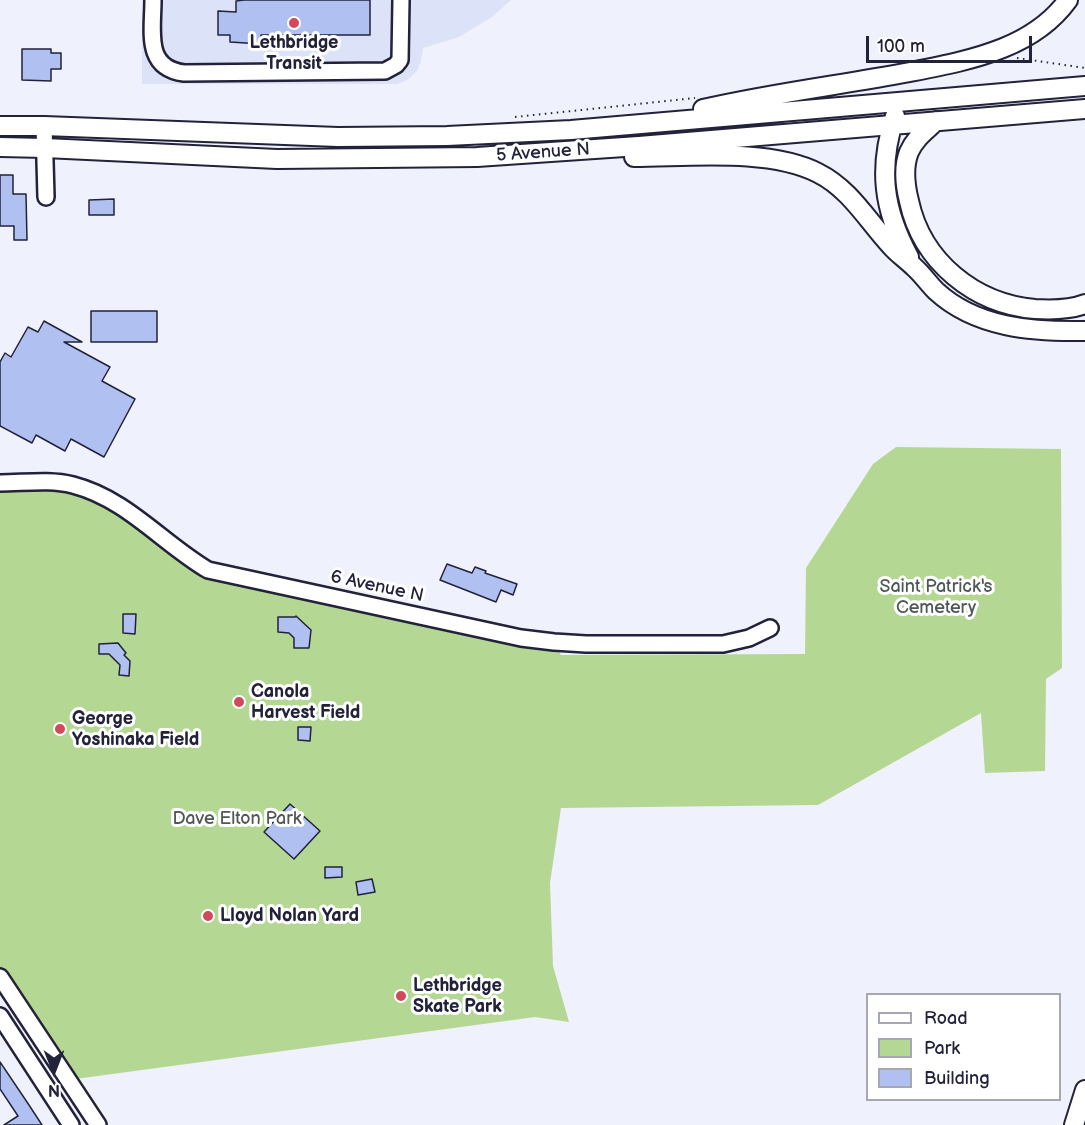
<!DOCTYPE html>
<html>
<head>
<meta charset="utf-8">
<style>
	body { margin:0 }
	#map { position:relative; width:1085px; height:1125px; overflow:hidden; background:#eff2fc; font-family:"Balsamiq Sans",sans-serif }
	canvas { display:block }
	.legend { position:absolute; left:866px; top:993px; width:195px; height:108px; box-sizing:border-box; background:#fff; border:2px solid #a7a7b1; margin:0; padding:8px 10px; list-style:none; font-size:18px; color:#22223b }
	.legend li { display:flex; align-items:center; gap:12px; height:30px }
	.legend b { width:30px; border:2px solid #a7a7b1 }
	.north { position:absolute; left:24px; top:1041px; width:60px; height:60px; -webkit-text-stroke:4px #fff; paint-order:stroke; rotate:180deg; font-size:16px; font-weight:700; line-height:24px; text-align:center; color:#22223b }
	.north::after { content:''; display:block; margin:auto; width:21px; height:27px; background:#22223b; clip-path:polygon(50% 0,100% 100%,50% 72%,0 100%) }
	.scale { position:absolute; left:866px; top:36px; width:166px; height:27px; box-sizing:border-box; border:3px solid #22223b; border-top:0; padding-left:8px; font-size:18px; line-height:21px; white-space:nowrap; color:#22223b; -webkit-text-stroke:4px #fff; paint-order:stroke }
</style>
</head>
<body>
<div id="map">
<canvas width="1085" height="1125"></canvas>
<ul class="legend">
<li><b style="height:8px;background:#fff"></b>Road</li>
<li><b style="height:16px;background:#b4d893"></b>Park</li>
<li><b style="height:16px;background:#b0c0f0"></b>Building</li>
</ul>
<div class="north">N</div>
<div class="scale">100 m</div>
</div>
<script>
const ctx = document.querySelector('canvas').getContext('2d');
ctx.lineJoin = 'round';
function fillPath(path, color) { ctx.fillStyle = color; ctx.fill(path, 'evenodd'); }
function stroke(path, color, width, dash) { ctx.strokeStyle = color; ctx.lineWidth = width; ctx.lineCap = dash ? 'butt' : 'round'; ctx.setLineDash(dash || []); ctx.stroke(path); }
function drawText(font, color, halo, rows, align = 'center') {
  ctx.font = font + ' "Balsamiq Sans",sans-serif'; ctx.lineWidth = 6; ctx.setLineDash([]); ctx.textBaseline = 'middle'; ctx.strokeStyle = halo; ctx.fillStyle = color; for (const [text, x, y, turn = 0] of rows) {
    ctx.save(); ctx.translate(x, y); ctx.rotate((+turn || 0) * Math.PI / 180); ctx.textAlign = isNaN(turn) ? turn : align; if (halo) ctx.strokeText(text, 0, 0); ctx.fillText(text, 0, 0); ctx.restore();
  }
}
fillPath(new Path2D(`
	M 142,0 L 511,0 L 492,17 L 459,37 L 423,48 L 421,61 L 417,71 L 407,80 L 397,84 L 142,84 Z`), '#dce3f8');
fillPath(new Path2D(`
	M 896,447 L 1061,449 L 1062,668 L 1046,679 L 1045,771 L 985,773 L 981,713 L 818,805 L 561,808 L 550,883 L 553,966 L 569,1022 L 535,1017 L 68,1080 L 0,977 L 0,483 L 72,485 L 208,570 L 554,642 L 561,655 L 805,654 L 806,568 L 873,464 Z`), '#b4d893');
const building = new Path2D(`
	M 244,0 L 370,0 L 370,35 L 261,35 L 261,44 L 230,42 L 230,35 L 218,35 L 218,11 L 236,12 L 236,1 Z
	M 22,49 L 51,49 L 51,53 L 61,53 L 61,69 L 51,69 L 51,81 L 22,80 Z
	M 0,175 L 13,175 L 13,194 L 26,194 L 27,240 L 14,240 L 14,226 L 0,226 Z
	M 114,199 L 114,215 L 89,215 L 89,200 Z
	M 91,311 L 157,311 L 157,342 L 91,342 Z
	M 44,321 L 82,342 L 64,342 L 110,367 L 102,381 L 135,399 L 104,457 L 71,439 L 65,451 L 36,435 L 32,443 L 0,426 L 0,362 L 5,353 L 11,357 L 28,327 L 38,332 Z
	M 447,564 L 472,573 L 475,567 L 486,571 L 485,573 L 517,584 L 513,595 L 501,590 L 496,602 L 440,580 Z
	M 123,614 L 136,614 L 135,634 L 123,633 Z
	M 296,616 L 311,630 L 309,648 L 294,648 L 294,638 L 289,633 L 278,632 L 278,617 L 295,617 Z
	M 118,643 L 126,653 L 124,655 L 130,661 L 129,676 L 119,675 L 120,665 L 109,654 L 99,654 L 99,644 Z
	M 298,727 L 311,727 L 310,741 L 298,740 Z
	M 290,804 L 320,831 L 294,859 L 264,832 Z
	M 325,867 L 342,867 L 342,877 L 325,878 Z
	M 372,879 L 375,892 L 358,895 L 356,882 Z
	M 0,1062 L 29,1105 L 42,1125 L 4,1125 L 18,1116 L 0,1089 Z`);
fillPath(building, '#b0c0f0');
stroke(building, '#22223b', 1.5);
const minor = new Path2D(`
	M 153,0 C 153,31 144,68 184,73 L 385,71 L 396,65 L 400,60 L 401,0
	M 44,126 L 46,197
	M 0,483 C 24,483 50,479 73,485 C 127,499 162,543 208,570 L 521,638 L 554,642 L 586,644 L 723,644 L 749,638 L 770,628
	M 0,977 L 98,1125
	M 0,1016 L 71,1125`);
const major = new Path2D(`
	M 703,109 C 772,93 841,85 910,72 C 941,66 973,60 1003,48 C 1028,38 1052,22 1068,0
	M 895,116 C 878,168 883,209 909,257
	M 936,121 C 926,131 915,138 909,152 C 903,167 905,185 909,201 C 922,262 975,304 1035,309 C 1052,310 1070,310 1085,304
	M 0,126 L 44,126 L 338,137 L 447,136 L 571,130 L 1085,86
	M 0,147 L 45,148 L 277,159 L 477,157 L 639,146 L 1085,109
	M 634,157 C 688,157 769,148 818,173 C 850,189 867,220 891,246 C 898,254 907,260 914,267 C 922,274 928,283 936,291 C 976,328 1033,332 1085,331
	M 1074,1125 L 1085,1090`);
stroke(minor, '#22223b', 20);
stroke(major, '#22223b', 22);
stroke(new Path2D(`
	M 1017,58 L 1085,68
	M 515,117 L 695,98`), '#22223b', 2, [1.5, 4.5]);
stroke(minor, '#fff', 15);
stroke(major, '#fff', 18);
for (const [x, y, r, color] of [
	[294,23,6,"#d1495b"],
	[239,702,6,"#d1495b"],
	[60,729,6,"#d1495b"],
	[208,916,6,"#d1495b"],
	[401,996,6,"#d1495b"]
]) { const dot = new Path2D(); dot.arc(x, y, r, 0, 2 * Math.PI); ctx.fillStyle = color; ctx.fill(dot); stroke(dot, '#fff', 2); }
drawText('bold 18px', '#22223b', '#fff', [
	["Lethbridge",294,43,"center"],
	["Transit",294,64,"center"],
	["Canola",251,692],
	["Harvest Field",251,713],
	["George",72,719],
	["Yoshinaka Field",72,740],
	["Lloyd Nolan Yard",220,916],
	["Lethbridge",413,986],
	["Skate Park",413,1007]
], 'left');
drawText('18px', '#22223b', '#fff', [
	["5 Avenue N",543,153,-4],
	["6 Avenue N",377,587,12]
]);
drawText('18px', '#4e5955', '#fff', [
	["Saint Patrick's",936,587],
	["Cemetery",936,608],
	["Dave Elton Park",237,819]
]);
</script>
</body>
</html>
